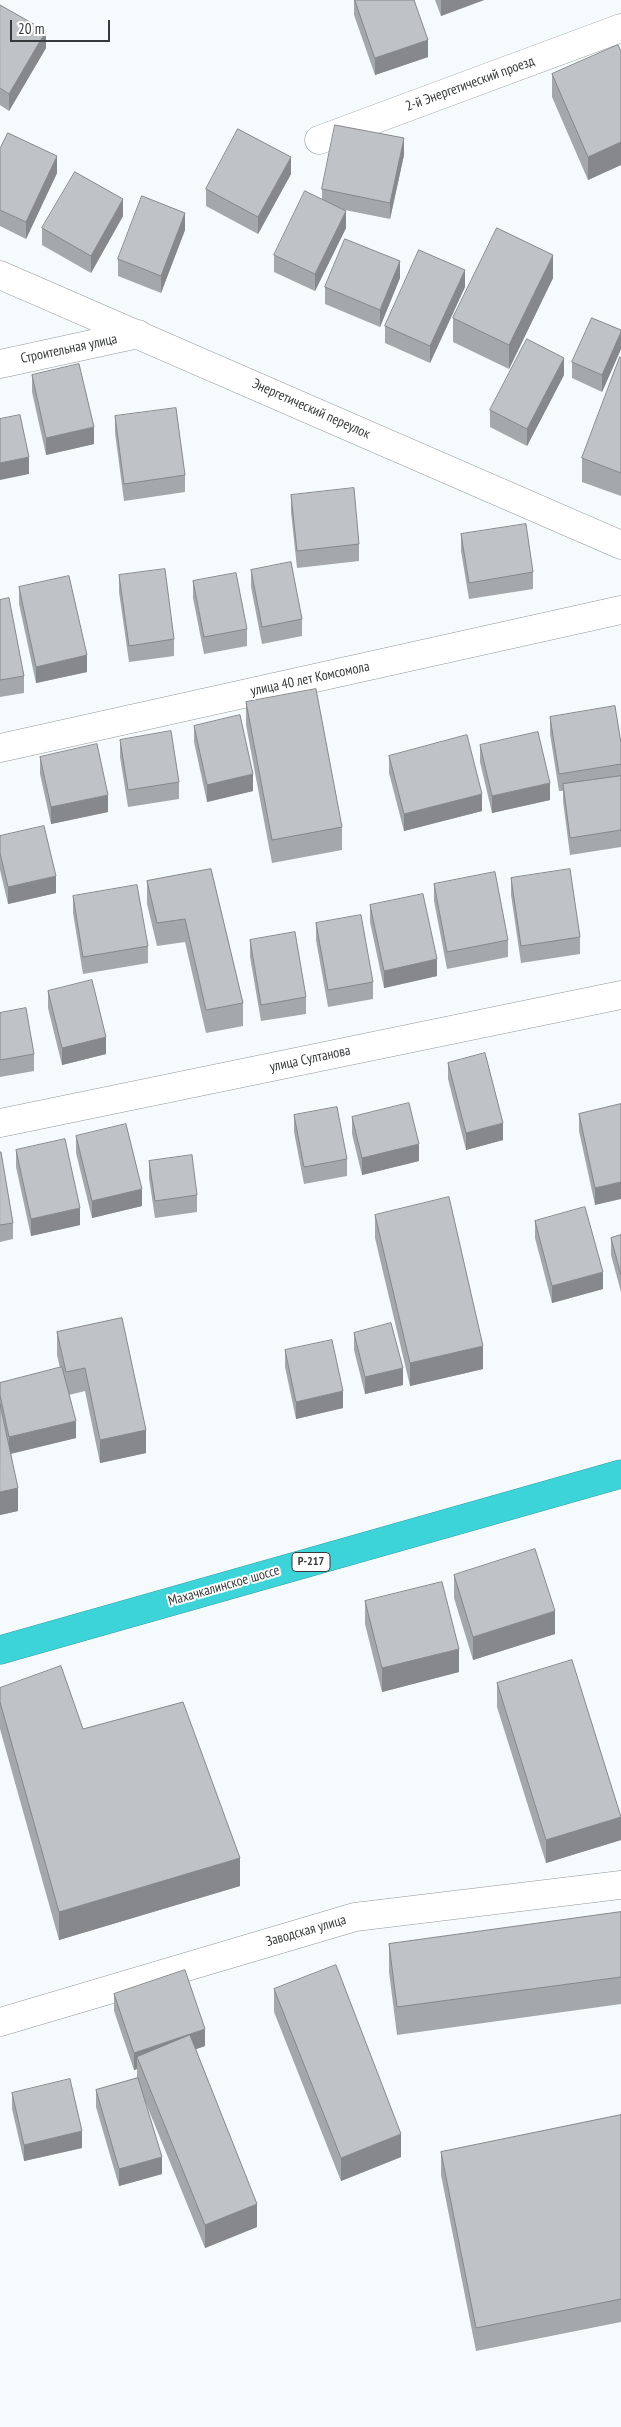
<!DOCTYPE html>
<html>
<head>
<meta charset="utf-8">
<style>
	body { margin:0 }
	#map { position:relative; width:621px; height:2427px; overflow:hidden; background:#f5fbfd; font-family:"PT Sans Narrow",sans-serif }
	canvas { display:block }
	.scale { position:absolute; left:10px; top:20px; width:100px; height:22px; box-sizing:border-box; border:2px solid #373a3b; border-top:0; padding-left:6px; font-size:15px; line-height:18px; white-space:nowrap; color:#373a3b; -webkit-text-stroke:4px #fff; paint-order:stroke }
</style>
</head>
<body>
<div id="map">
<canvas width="621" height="2427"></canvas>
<div class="scale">20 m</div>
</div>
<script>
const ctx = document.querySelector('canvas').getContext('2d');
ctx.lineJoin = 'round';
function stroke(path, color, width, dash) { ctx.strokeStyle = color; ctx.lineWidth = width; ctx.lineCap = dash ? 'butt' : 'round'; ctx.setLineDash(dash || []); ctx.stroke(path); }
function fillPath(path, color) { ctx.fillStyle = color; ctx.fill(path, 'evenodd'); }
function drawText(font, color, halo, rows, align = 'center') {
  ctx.font = font + ' "PT Sans Narrow",sans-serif'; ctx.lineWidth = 4; ctx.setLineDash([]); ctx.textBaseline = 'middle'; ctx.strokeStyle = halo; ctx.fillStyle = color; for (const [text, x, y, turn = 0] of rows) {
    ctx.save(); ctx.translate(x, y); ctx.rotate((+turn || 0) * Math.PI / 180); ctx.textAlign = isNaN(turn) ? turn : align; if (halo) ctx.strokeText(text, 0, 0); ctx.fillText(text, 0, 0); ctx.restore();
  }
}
const street = new Path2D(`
	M 319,140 L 621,28
	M 0,275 L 621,545
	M 0,364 L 138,334
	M 0,748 L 621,610
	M 0,1123 L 621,995
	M 0,2022 L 355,1917 L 621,1885`);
const highway = new Path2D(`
	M 0,1650 L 621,1474`);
stroke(street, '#919699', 29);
stroke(highway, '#3a9ea2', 29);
stroke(street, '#fff', 28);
stroke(highway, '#3cd4d9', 28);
fillPath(new Path2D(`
	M 354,0 L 414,0 L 428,57 L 375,75 L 354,15 Z
	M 435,0 L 484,0 L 441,16 Z
	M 0,5 L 46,48 L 9,111 L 0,105 Z
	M 621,51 L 621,165 L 588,180 L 552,97 L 552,74 Z
	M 0,149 L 57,173 L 26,239 L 0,226 Z
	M 404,155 L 390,219 L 345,210 L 346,228 L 315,291 L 274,272 L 274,255 L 322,200 L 322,189 Z
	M 291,174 L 258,234 L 206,206 L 206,189 Z
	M 123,216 L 91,273 L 42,245 L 42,228 Z
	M 185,230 L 161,293 L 118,276 L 118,259 Z
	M 400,278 L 380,327 L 325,304 L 325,287 Z
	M 553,278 L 509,369 L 453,342 L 453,318 Z
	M 465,287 L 430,363 L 385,343 L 385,326 Z
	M 621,330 L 621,349 L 602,392 L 572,378 L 572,362 Z
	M 621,358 L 621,496 L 582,482 L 582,458 Z
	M 32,375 L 94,444 L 46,455 L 32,392 Z
	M 564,375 L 527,446 L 490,427 L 490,410 Z
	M 115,416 L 185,475 L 185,492 L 124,501 L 115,433 Z
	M 291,495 L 359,544 L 359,561 L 297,568 L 291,512 Z
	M 461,534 L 533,572 L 533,589 L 469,599 L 461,551 Z
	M 251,570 L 302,619 L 302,636 L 262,644 L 251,587 Z
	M 119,575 L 174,639 L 174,656 L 129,662 L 119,592 Z
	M 193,581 L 247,629 L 247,646 L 204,654 L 193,598 Z
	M 19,587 L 87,672 L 36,683 L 19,604 Z
	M 0,600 L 24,676 L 24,693 L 0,697 Z
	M 246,702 L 342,827 L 342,850 L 272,863 L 246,725 Z
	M 550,717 L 621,743 L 621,847 L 570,855 L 563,801 L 563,791 L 559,791 L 550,734 Z
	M 194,726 L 253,791 L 207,802 L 194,742 Z
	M 120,740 L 179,782 L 179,799 L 128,807 L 120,757 Z
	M 480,745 L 550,800 L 492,813 L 480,762 Z
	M 389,756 L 482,811 L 404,831 L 389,773 Z
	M 40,757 L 108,812 L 51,824 L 40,774 Z
	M 0,836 L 56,893 L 8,904 L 0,870 Z
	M 211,869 L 243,1003 L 243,1026 L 206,1033 L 185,942 L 157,946 L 147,904 L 147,881 Z
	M 511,878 L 580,937 L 580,954 L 521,963 L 511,895 Z
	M 434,884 L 508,940 L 508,957 L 447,969 L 434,901 Z
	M 73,896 L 148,946 L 148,963 L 83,974 L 73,913 Z
	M 370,905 L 437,976 L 384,988 L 370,922 Z
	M 316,923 L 373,982 L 373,999 L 328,1007 L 316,940 Z
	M 250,940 L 306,997 L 306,1014 L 261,1021 L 250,957 Z
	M 48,991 L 106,1054 L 62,1065 L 48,1008 Z
	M 0,1013 L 34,1054 L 34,1071 L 0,1077 Z
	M 448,1063 L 503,1140 L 466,1150 L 448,1079 Z
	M 621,1104 L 595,1205 L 579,1131 L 579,1114 Z
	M 294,1115 L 347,1159 L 347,1176 L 304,1184 L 294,1132 Z
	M 352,1117 L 419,1161 L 362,1175 L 352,1134 Z
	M 76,1136 L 142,1206 L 92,1218 L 76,1153 Z
	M 16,1150 L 80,1225 L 31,1236 L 16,1167 Z
	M 0,1152 L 13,1223 L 13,1239 L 0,1242 Z
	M 149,1161 L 197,1195 L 197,1212 L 155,1218 L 149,1178 Z
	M 375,1215 L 483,1369 L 410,1386 L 375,1238 Z
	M 535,1221 L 603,1289 L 552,1303 L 535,1238 Z
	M 621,1235 L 621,1292 L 611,1255 L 611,1238 Z
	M 122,1318 L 146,1453 L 100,1463 L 85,1391 L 69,1395 L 76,1438 L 11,1454 L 18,1511 L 0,1515 L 0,1383 L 60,1368 L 57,1355 L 57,1332 Z
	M 354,1333 L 403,1385 L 365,1394 L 354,1350 Z
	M 285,1350 L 343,1408 L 296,1419 L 285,1367 Z
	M 454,1575 L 555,1634 L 473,1660 L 454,1598 Z
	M 365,1601 L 459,1672 L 382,1692 L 365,1624 Z
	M 497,1683 L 621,1840 L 546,1863 L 497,1707 Z
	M 0,1688 L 83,1729 L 240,1886 L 59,1940 L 0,1729 Z
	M 621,1912 L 621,2004 L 397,2035 L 389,1972 L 389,1944 Z
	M 274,1989 L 401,2157 L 341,2181 L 274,2012 Z
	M 114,1994 L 205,2046 L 196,2049 L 257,2227 L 205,2248 L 143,2096 L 162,2174 L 119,2186 L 96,2107 L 96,2090 L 137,2078 L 137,2069 L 134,2070 L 114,2011 Z
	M 12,2093 L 82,2148 L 24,2161 L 12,2109 Z
	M 621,2115 L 621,2322 L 476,2351 L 441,2175 L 441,2152 Z`), '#a4a8ab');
fillPath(new Path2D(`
	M 441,0 L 484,0 L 441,16 Z
	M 46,31 L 46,48 L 9,111 L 9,94 Z
	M 428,40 L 428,57 L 375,75 L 375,58 Z
	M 404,138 L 404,155 L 390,219 L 390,203 Z
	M 621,142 L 621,165 L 588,180 L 588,157 Z
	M 57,156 L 57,173 L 26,239 L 26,222 Z
	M 291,157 L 291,174 L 258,234 L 258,217 Z
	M 123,199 L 123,216 L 91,273 L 91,256 Z
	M 346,211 L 346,228 L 315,291 L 315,274 Z
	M 185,213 L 185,230 L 161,293 L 161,276 Z
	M 553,255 L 553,278 L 509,369 L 509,345 Z
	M 400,261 L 400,278 L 380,327 L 380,310 Z
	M 465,270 L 465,287 L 430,363 L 430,346 Z
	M 621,332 L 621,349 L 602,392 L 602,375 Z
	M 564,358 L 564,375 L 527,446 L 527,429 Z
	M 94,427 L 94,444 L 46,455 L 46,438 Z
	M 29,457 L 29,474 L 0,480 L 0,463 Z
	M 87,655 L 87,672 L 36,683 L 36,667 Z
	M 253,774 L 253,791 L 207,802 L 207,785 Z
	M 550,783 L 550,800 L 492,813 L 492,796 Z
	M 482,794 L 482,811 L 404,831 L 404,814 Z
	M 108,795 L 108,812 L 51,824 L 51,807 Z
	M 56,876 L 56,893 L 8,904 L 8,887 Z
	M 437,959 L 437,976 L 384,988 L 384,971 Z
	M 106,1037 L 106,1054 L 62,1065 L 62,1048 Z
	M 503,1123 L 503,1140 L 466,1150 L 466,1133 Z
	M 419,1144 L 419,1161 L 362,1175 L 362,1158 Z
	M 621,1182 L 621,1199 L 595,1205 L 595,1188 Z
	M 142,1189 L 142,1206 L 92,1218 L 92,1201 Z
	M 80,1208 L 80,1225 L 31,1236 L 31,1219 Z
	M 603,1272 L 603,1289 L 552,1303 L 552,1286 Z
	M 483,1346 L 483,1369 L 410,1386 L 410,1363 Z
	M 403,1368 L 403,1385 L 365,1394 L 365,1377 Z
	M 343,1391 L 343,1408 L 296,1419 L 296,1402 Z
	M 76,1421 L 76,1438 L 9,1454 L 9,1437 Z
	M 146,1430 L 146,1453 L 100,1463 L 100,1440 Z
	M 18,1488 L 18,1511 L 0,1515 L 0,1492 Z
	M 555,1611 L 555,1634 L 473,1660 L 473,1637 Z
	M 459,1649 L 459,1672 L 382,1692 L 382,1668 Z
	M 621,1817 L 621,1840 L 546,1863 L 546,1840 Z
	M 240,1858 L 240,1886 L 59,1940 L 59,1912 Z
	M 205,2029 L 205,2046 L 142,2068 L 137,2057 L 137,2069 L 134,2070 L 134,2053 Z
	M 82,2131 L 82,2148 L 24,2161 L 24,2145 Z
	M 401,2134 L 401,2157 L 341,2181 L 341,2158 Z
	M 162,2157 L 162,2174 L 119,2186 L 119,2169 Z
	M 257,2204 L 257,2227 L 205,2248 L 205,2225 Z`), '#86888b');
const building = new Path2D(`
	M 355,0 L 414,0 L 428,40 L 375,58 Z
	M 0,5 L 46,31 L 9,94 L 0,88 Z
	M 618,45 L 621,51 L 621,142 L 588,157 L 552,74 Z
	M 335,125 L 404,138 L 390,203 L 322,189 Z
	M 238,129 L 291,157 L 258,217 L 206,189 Z
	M 8,133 L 57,156 L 26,222 L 0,210 L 0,149 Z
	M 75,172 L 123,199 L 91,256 L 42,228 Z
	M 305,191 L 346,211 L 315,274 L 274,255 Z
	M 142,196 L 185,213 L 161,276 L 118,259 Z
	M 497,228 L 553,255 L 509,345 L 453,318 Z
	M 345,239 L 400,261 L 380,310 L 325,287 Z
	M 419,250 L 465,270 L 430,346 L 385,326 Z
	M 592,318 L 621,330 L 621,332 L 602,375 L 572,362 Z
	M 527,339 L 564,358 L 527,429 L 490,410 Z
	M 620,357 L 621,358 L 621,473 L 582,458 Z
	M 79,364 L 94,427 L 46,438 L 32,375 Z
	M 176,408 L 185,475 L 124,484 L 115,416 Z
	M 20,415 L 29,457 L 0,463 L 0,419 Z
	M 354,488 L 359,544 L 297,551 L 291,495 Z
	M 526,524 L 533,572 L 469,583 L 461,534 Z
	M 291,562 L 302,619 L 262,627 L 251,570 Z
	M 165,569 L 174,639 L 129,646 L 119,575 Z
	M 236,573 L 247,629 L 204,637 L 193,581 Z
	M 69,576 L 87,655 L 36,667 L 19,587 Z
	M 9,598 L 24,676 L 0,680 L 0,600 Z
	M 316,689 L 342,827 L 272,840 L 246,702 Z
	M 615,706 L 621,743 L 621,764 L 559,774 L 550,717 Z
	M 240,715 L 253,774 L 207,785 L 194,726 Z
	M 171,731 L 179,782 L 128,790 L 120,740 Z
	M 538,732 L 550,783 L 492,796 L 480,745 Z
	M 467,735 L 482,794 L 404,814 L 389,756 Z
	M 97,744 L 108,795 L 51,807 L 40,757 Z
	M 621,776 L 621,830 L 570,838 L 563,784 Z
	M 44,826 L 56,876 L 8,887 L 0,853 L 0,836 Z
	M 211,869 L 243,1003 L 206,1010 L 185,919 L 157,923 L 147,881 Z
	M 570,869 L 580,937 L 521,946 L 511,878 Z
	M 495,872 L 508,940 L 447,952 L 434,884 Z
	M 137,885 L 148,946 L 83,957 L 73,896 Z
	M 423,894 L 437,959 L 384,971 L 370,905 Z
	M 361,915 L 373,982 L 328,990 L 316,923 Z
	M 295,932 L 306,997 L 261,1005 L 250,940 Z
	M 92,980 L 106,1037 L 62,1048 L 48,991 Z
	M 26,1008 L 34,1054 L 0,1060 L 0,1013 Z
	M 485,1053 L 503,1123 L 466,1133 L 448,1063 Z
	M 409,1103 L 419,1144 L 362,1158 L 352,1117 Z
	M 621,1104 L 621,1182 L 595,1188 L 579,1114 Z
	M 337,1107 L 347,1159 L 304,1167 L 294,1115 Z
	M 126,1124 L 142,1189 L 92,1201 L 76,1136 Z
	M 65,1139 L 80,1208 L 31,1219 L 16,1150 Z
	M 0,1152 L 1,1152 L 13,1223 L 0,1225 Z
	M 192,1155 L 197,1195 L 155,1201 L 149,1161 Z
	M 449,1197 L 483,1346 L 410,1363 L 375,1215 Z
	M 585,1207 L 603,1272 L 552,1286 L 535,1221 Z
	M 621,1235 L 621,1275 L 611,1238 Z
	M 122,1318 L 146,1430 L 100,1440 L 85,1368 L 66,1372 L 57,1332 Z
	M 391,1323 L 403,1368 L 365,1377 L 354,1333 Z
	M 332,1340 L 343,1391 L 296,1402 L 285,1350 Z
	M 62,1367 L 76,1421 L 9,1437 L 0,1395 L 0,1383 Z
	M 0,1404 L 18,1488 L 0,1492 Z
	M 535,1549 L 555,1611 L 473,1637 L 454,1575 Z
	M 442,1582 L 459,1649 L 382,1668 L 365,1601 Z
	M 572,1660 L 621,1817 L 546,1840 L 497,1683 Z
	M 61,1666 L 83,1729 L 183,1702 L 240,1858 L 59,1912 L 0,1702 L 0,1688 Z
	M 621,1912 L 621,1977 L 397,2007 L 389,1944 Z
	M 336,1965 L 401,2134 L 341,2158 L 274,1989 Z
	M 185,1970 L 205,2029 L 134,2053 L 114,1994 Z
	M 190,2035 L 257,2204 L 205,2225 L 137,2057 Z
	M 138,2078 L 162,2157 L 119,2169 L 96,2090 Z
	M 70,2079 L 82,2131 L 24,2145 L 12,2093 Z
	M 621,2115 L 621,2299 L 476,2328 L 441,2152 Z`);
fillPath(building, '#bfc3c7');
stroke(building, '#86888b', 1);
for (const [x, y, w] of [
	[311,1562,38]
]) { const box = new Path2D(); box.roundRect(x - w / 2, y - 9.5, w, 19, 4); ctx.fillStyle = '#fff'; ctx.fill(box); stroke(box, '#373a3b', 1); }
drawText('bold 12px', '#373a3b', null, [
	["Р-217",311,1562]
]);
drawText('14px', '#373a3b', '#fff', [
	["2-й Энергетический проезд",470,84,-20],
	["Строительная улица",69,349,-12],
	["Энергетический переулок",311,409,24],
	["улица 40 лет Комсомола",310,679,-12],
	["улица Султанова",310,1059,-12],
	["Махачкалинское шоссе",224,1586,-16],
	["Заводская улица",306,1931,-16]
]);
</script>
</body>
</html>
